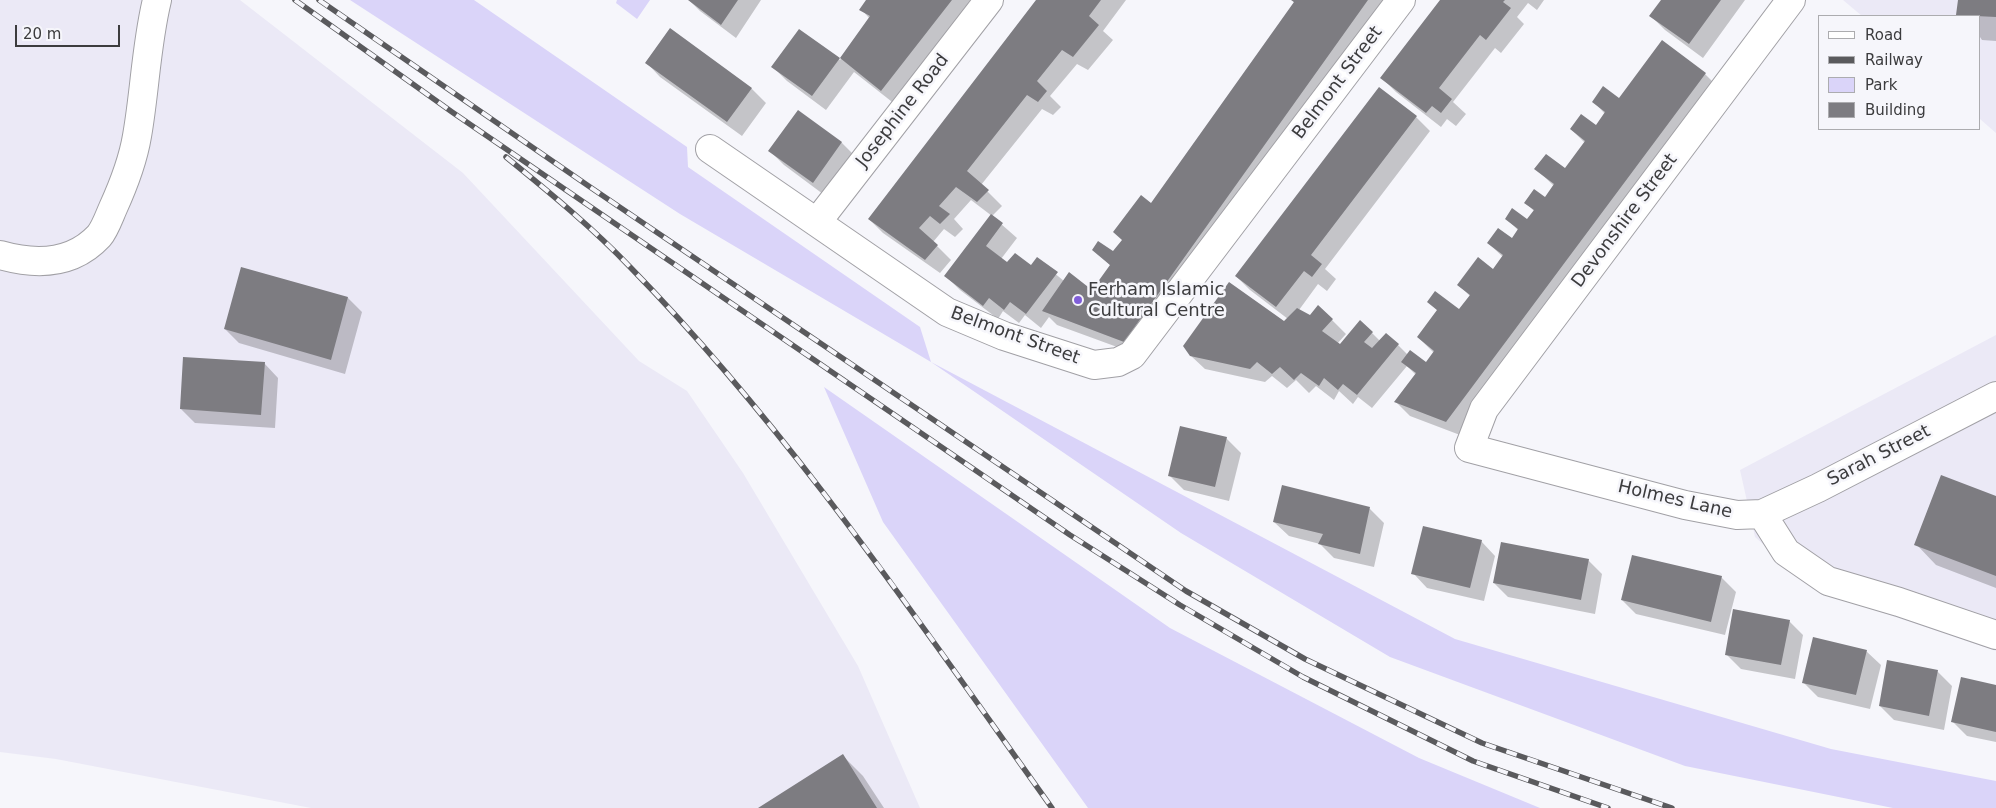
<!DOCTYPE html>
<html>
<head>
<meta charset="utf-8">
<style>
	body { margin:0 }
	#map { position:relative; width:1996px; height:808px; overflow:hidden; background:#f6f6fb; font-family:"DejaVu Sans",sans-serif }
	canvas { display:block }
	.legend { position:absolute; left:1818px; top:15px; width:162px; height:115px; box-sizing:border-box; background:#f6f6fb; border:1px solid #acacaf; margin:0; padding:6px 9px; list-style:none; font-size:15px; color:#3c3c3e }
	.legend li { display:flex; align-items:center; gap:10px; height:25px }
	.legend b { width:25px; border:1px solid #acacaf }
	.scale { position:absolute; left:15px; top:25px; width:105px; height:22px; box-sizing:border-box; border:2px solid #3c3c3e; border-top:0; padding-left:6px; font-size:15px; line-height:18px; white-space:nowrap; color:#3c3c3e; -webkit-text-stroke:4px #f6f6fb; paint-order:stroke }
</style>
</head>
<body>
<div id="map">
<canvas width="1996" height="808"></canvas>
<ul class="legend">
<li><b style="height:6px;background:#fff"></b>Road</li>
<li><b style="height:6px;background:#5a5a5d"></b>Railway</li>
<li><b style="height:14px;background:#dad4f9"></b>Park</li>
<li><b style="height:14px;background:#7d7c81"></b>Building</li>
</ul>
<div class="scale">20 m</div>
</div>
<script>
const ctx = document.querySelector('canvas').getContext('2d');
ctx.lineJoin = 'round';
function fillPath(path, color) { ctx.fillStyle = color; ctx.fill(path, 'evenodd'); }
function stroke(path, color, width, dash) { ctx.strokeStyle = color; ctx.lineWidth = width; ctx.lineCap = dash ? 'butt' : 'round'; ctx.setLineDash(dash || []); ctx.stroke(path); }
function drawText(font, color, halo, rows, align = 'center') {
  ctx.font = font + ' "DejaVu Sans",sans-serif'; ctx.lineWidth = 5; ctx.setLineDash([]); ctx.textBaseline = 'middle'; ctx.strokeStyle = halo; ctx.fillStyle = color; for (const [text, x, y, turn = 0] of rows) {
    ctx.save(); ctx.translate(x, y); ctx.rotate((+turn || 0) * Math.PI / 180); ctx.textAlign = isNaN(turn) ? turn : align; if (halo) ctx.strokeText(text, 0, 0); ctx.fillText(text, 0, 0); ctx.restore();
  }
}
fillPath(new Path2D(`
	M 0,0 L 240,0 L 463,173 L 639,361 L 687,391 L 743,473 L 858,666 L 920,808 L 311,808 L 56,759 L 0,752 Z
	M 1843,0 L 1996,0 L 1996,133 L 1980,119 L 1980,16 L 1862,16 Z
	M 1996,335 L 1996,651 L 1813,589 L 1755,537 L 1740,470 Z`), '#ebe9f6');
fillPath(new Path2D(`
	M 350,0 L 474,0 L 687,147 L 688,167 L 920,327 L 931,362 L 1455,639 L 1831,749 L 1996,781 L 1996,808 L 1893,808 L 1685,766 L 1390,657 L 1181,533 L 931,362 L 680,214 Z
	M 617,0 L 650,0 L 637,19 L 616,3 Z
	M 824,387 L 1170,628 L 1419,758 L 1540,808 L 1088,808 L 883,522 Z`), '#dad4f9');
fillPath(new Path2D(`
	M 689,0 L 761,0 L 736,38 L 700,11 Z
	M 868,0 L 977,0 L 896,105 L 854,72 L 826,110 L 787,81 L 773,67 L 799,31 L 840,60 L 870,19 L 861,9 Z
	M 1037,0 L 1126,0 L 1103,31 L 1113,40 L 1088,70 L 1077,64 L 1050,96 L 1061,107 L 1053,115 L 1042,109 L 981,185 L 1002,206 L 992,216 L 1017,238 L 1001,259 L 1007,264 L 1031,267 L 1037,259 L 1064,281 L 1092,292 L 1111,266 L 1094,250 L 1113,253 L 1151,205 L 1295,4 L 1292,0 L 1393,0 L 1139,355 L 1057,325 L 1049,317 L 1041,328 L 1025,315 L 1019,323 L 1003,311 L 998,319 L 960,290 L 946,276 L 992,216 L 971,200 L 954,219 L 963,229 L 955,237 L 944,229 L 933,242 L 951,260 L 940,273 L 883,233 L 869,219 Z
	M 1442,0 L 1544,0 L 1537,10 L 1528,3 L 1517,17 L 1524,24 L 1501,53 L 1495,48 L 1453,102 L 1466,114 L 1456,126 L 1447,119 L 1441,127 L 1396,92 L 1382,78 Z
	M 1662,0 L 1745,0 L 1703,58 L 1665,30 L 1651,16 Z
	M 1959,0 L 1996,0 L 1996,41 L 1982,40 L 1980,37 L 1980,16 L 1959,16 L 1957,15 Z
	M 670,30 L 752,89 L 766,103 L 742,136 L 660,77 L 646,62 Z
	M 1705,74 L 1719,88 L 1460,435 L 1410,416 L 1396,402 L 1416,375 L 1407,366 L 1372,408 L 1358,397 L 1353,404 L 1339,391 L 1334,400 L 1316,386 L 1309,393 L 1296,380 L 1287,388 L 1272,376 L 1265,382 L 1205,369 L 1190,355 L 1284,323 L 1288,319 L 1250,290 L 1236,276 L 1416,117 L 1430,131 L 1325,269 L 1336,279 L 1327,291 L 1318,284 L 1299,310 L 1310,316 L 1332,320 L 1346,334 L 1337,344 L 1340,346 L 1372,333 L 1380,341 L 1398,345 L 1408,355 L 1427,363 L 1434,353 L 1418,337 L 1438,311 L 1429,302 L 1459,311 L 1470,296 L 1459,285 L 1493,270 L 1503,257 L 1488,243 L 1512,239 L 1519,231 L 1506,218 L 1527,221 L 1534,211 L 1526,203 L 1545,199 L 1554,186 L 1536,169 L 1565,169 L 1585,143 L 1571,129 L 1596,127 L 1605,114 L 1593,101 L 1619,100 Z
	M 798,111 L 842,143 L 856,157 L 827,197 L 784,165 L 770,151 Z
	M 242,268 L 348,298 L 362,312 L 345,374 L 239,343 L 225,329 Z
	M 264,363 L 278,378 L 275,428 L 195,423 L 181,409 Z
	M 1226,438 L 1241,453 L 1229,501 L 1184,490 L 1170,476 Z
	M 1283,487 L 1370,509 L 1384,523 L 1374,567 L 1334,558 L 1320,544 L 1289,536 L 1274,522 Z
	M 1996,497 L 1996,588 L 1936,565 L 1916,544 Z
	M 1481,541 L 1495,556 L 1484,601 L 1427,588 L 1413,573 Z
	M 1588,560 L 1602,574 L 1595,614 L 1508,597 L 1494,583 Z
	M 1721,577 L 1736,592 L 1725,635 L 1636,614 L 1622,600 Z
	M 1789,621 L 1803,635 L 1795,679 L 1741,669 L 1726,654 Z
	M 1866,651 L 1881,665 L 1870,709 L 1818,697 L 1803,682 Z
	M 1937,671 L 1952,686 L 1944,730 L 1894,720 L 1880,706 Z
	M 1996,686 L 1996,742 L 1967,736 L 1953,722 Z
	M 843,756 L 863,776 L 884,808 L 760,808 Z`), '#0003');
fillPath(new Path2D(`
	M 688,0 L 738,0 L 721,25 Z
	M 866,0 L 952,0 L 881,91 L 840,58 L 870,16 L 859,10 Z
	M 1036,0 L 1101,0 L 1089,16 L 1099,25 L 1073,57 L 1062,50 L 1037,81 L 1047,91 L 1038,102 L 1027,95 L 967,171 L 989,190 L 977,202 L 956,187 L 939,206 L 950,214 L 940,224 L 930,216 L 919,228 L 938,245 L 925,260 L 868,219 Z
	M 1291,0 L 1368,0 L 1124,342 L 1042,311 L 1069,272 L 1092,290 L 1110,265 L 1092,250 L 1098,241 L 1113,251 L 1122,240 L 1113,232 L 1141,195 L 1151,203 L 1294,2 Z
	M 1440,0 L 1505,0 L 1503,2 L 1511,8 L 1486,40 L 1480,35 L 1439,88 L 1452,99 L 1441,113 L 1432,106 L 1426,113 L 1380,78 Z
	M 1661,0 L 1721,0 L 1689,44 L 1649,16 Z
	M 1958,0 L 1996,0 L 1996,17 L 1956,15 Z
	M 670,28 L 752,88 L 727,122 L 645,63 Z
	M 799,29 L 840,58 L 812,96 L 771,67 Z
	M 1662,40 L 1706,73 L 1446,422 L 1394,402 L 1416,373 L 1401,362 L 1410,350 L 1426,362 L 1434,351 L 1417,337 L 1437,310 L 1427,302 L 1435,291 L 1459,309 L 1470,295 L 1457,285 L 1478,257 L 1493,269 L 1503,255 L 1487,243 L 1498,228 L 1512,238 L 1518,229 L 1505,219 L 1512,208 L 1527,219 L 1534,210 L 1524,203 L 1534,189 L 1545,197 L 1554,184 L 1534,169 L 1546,154 L 1565,168 L 1585,141 L 1570,129 L 1581,114 L 1596,125 L 1605,112 L 1592,102 L 1603,86 L 1619,98 Z
	M 1379,87 L 1417,116 L 1311,255 L 1322,264 L 1312,277 L 1304,271 L 1276,307 L 1235,276 Z
	M 798,110 L 842,142 L 813,183 L 768,151 Z
	M 991,214 L 1003,223 L 986,246 L 1007,262 L 1015,253 L 1031,265 L 1037,257 L 1058,272 L 1026,314 L 1010,302 L 1004,310 L 989,298 L 983,306 L 944,276 Z
	M 241,267 L 348,297 L 331,360 L 224,329 Z
	M 1229,282 L 1284,321 L 1297,308 L 1310,315 L 1318,305 L 1333,319 L 1322,331 L 1340,344 L 1360,320 L 1373,332 L 1364,342 L 1372,348 L 1386,333 L 1399,344 L 1357,395 L 1343,384 L 1338,390 L 1324,378 L 1319,386 L 1301,373 L 1294,380 L 1280,367 L 1272,374 L 1257,362 L 1250,369 L 1190,356 L 1183,346 Z
	M 183,357 L 265,362 L 261,415 L 180,409 Z
	M 1180,426 L 1227,437 L 1215,487 L 1168,476 Z
	M 1941,475 L 1996,496 L 1996,576 L 1914,545 Z
	M 1282,485 L 1370,507 L 1360,554 L 1318,544 L 1323,534 L 1273,522 Z
	M 1423,526 L 1482,540 L 1470,588 L 1411,574 Z
	M 1501,542 L 1589,559 L 1581,600 L 1493,583 Z
	M 1632,555 L 1722,576 L 1711,622 L 1621,600 Z
	M 1733,609 L 1790,620 L 1781,665 L 1725,655 Z
	M 1813,637 L 1867,650 L 1856,695 L 1802,683 Z
	M 1887,660 L 1938,670 L 1929,716 L 1879,706 Z
	M 1961,677 L 1996,685 L 1996,732 L 1951,722 Z
	M 843,754 L 877,808 L 758,808 Z`), '#7d7c81');
const minor = new Path2D(`
	M 1791,0 L 1484,409 L 1469,448 L 1685,505 L 1737,515 L 1762,514 L 1786,552 L 1828,581 L 1899,602 L 1996,635
	M 710,149 L 947,312 L 1004,336 L 1094,365 L 1118,362 L 1132,355 L 1401,0
	M 817,222 L 989,0
	M 0,255 C 35,265 72,265 99,236 C 105,229 109,217 113,208 C 123,186 133,160 137,136 C 145,91 146,45 157,0
	M 1762,514 L 1818,488 L 1996,396`);
stroke(minor, '#a1a0a5', 30);
stroke(minor, '#fff', 28);
const rail = new Path2D(`
	M 295,0 L 452,112 L 1070,535 L 1180,605 L 1303,677 L 1473,761 L 1608,808
	M 319,0 L 590,187 L 1186,591 L 1305,659 L 1482,743 L 1672,808
	M 506,157 C 549,192 593,228 631,268 C 791,432 919,622 1052,808`);
stroke(rail, '#5a5a5d', 5.5);
stroke(rail, '#f6f6fb', 4, [11]);
for (const [x, y, r, color] of [
	[1078,300,5,"#805ed9"]
]) { const dot = new Path2D(); dot.arc(x, y, r, 0, 2 * Math.PI); ctx.fillStyle = color; ctx.fill(dot); stroke(dot, '#f6f6fb', 2); }
drawText('18px', '#3c3c3e', '#f6f6fb', [
	["Belmont Street",1338,83,-53],
	["Josephine Road",903,111,-52],
	["Devonshire Street",1625,221,-53],
	["Belmont Street",1015,336,20],
	["Sarah Street",1879,456,-27],
	["Holmes Lane",1675,500,13]
]);
drawText('18px', '#3c3c3e', '#f6f6fb', [
	["Ferham Islamic",1088,290],
	["Cultural Centre",1088,311]
], 'left');
</script>
</body>
</html>
